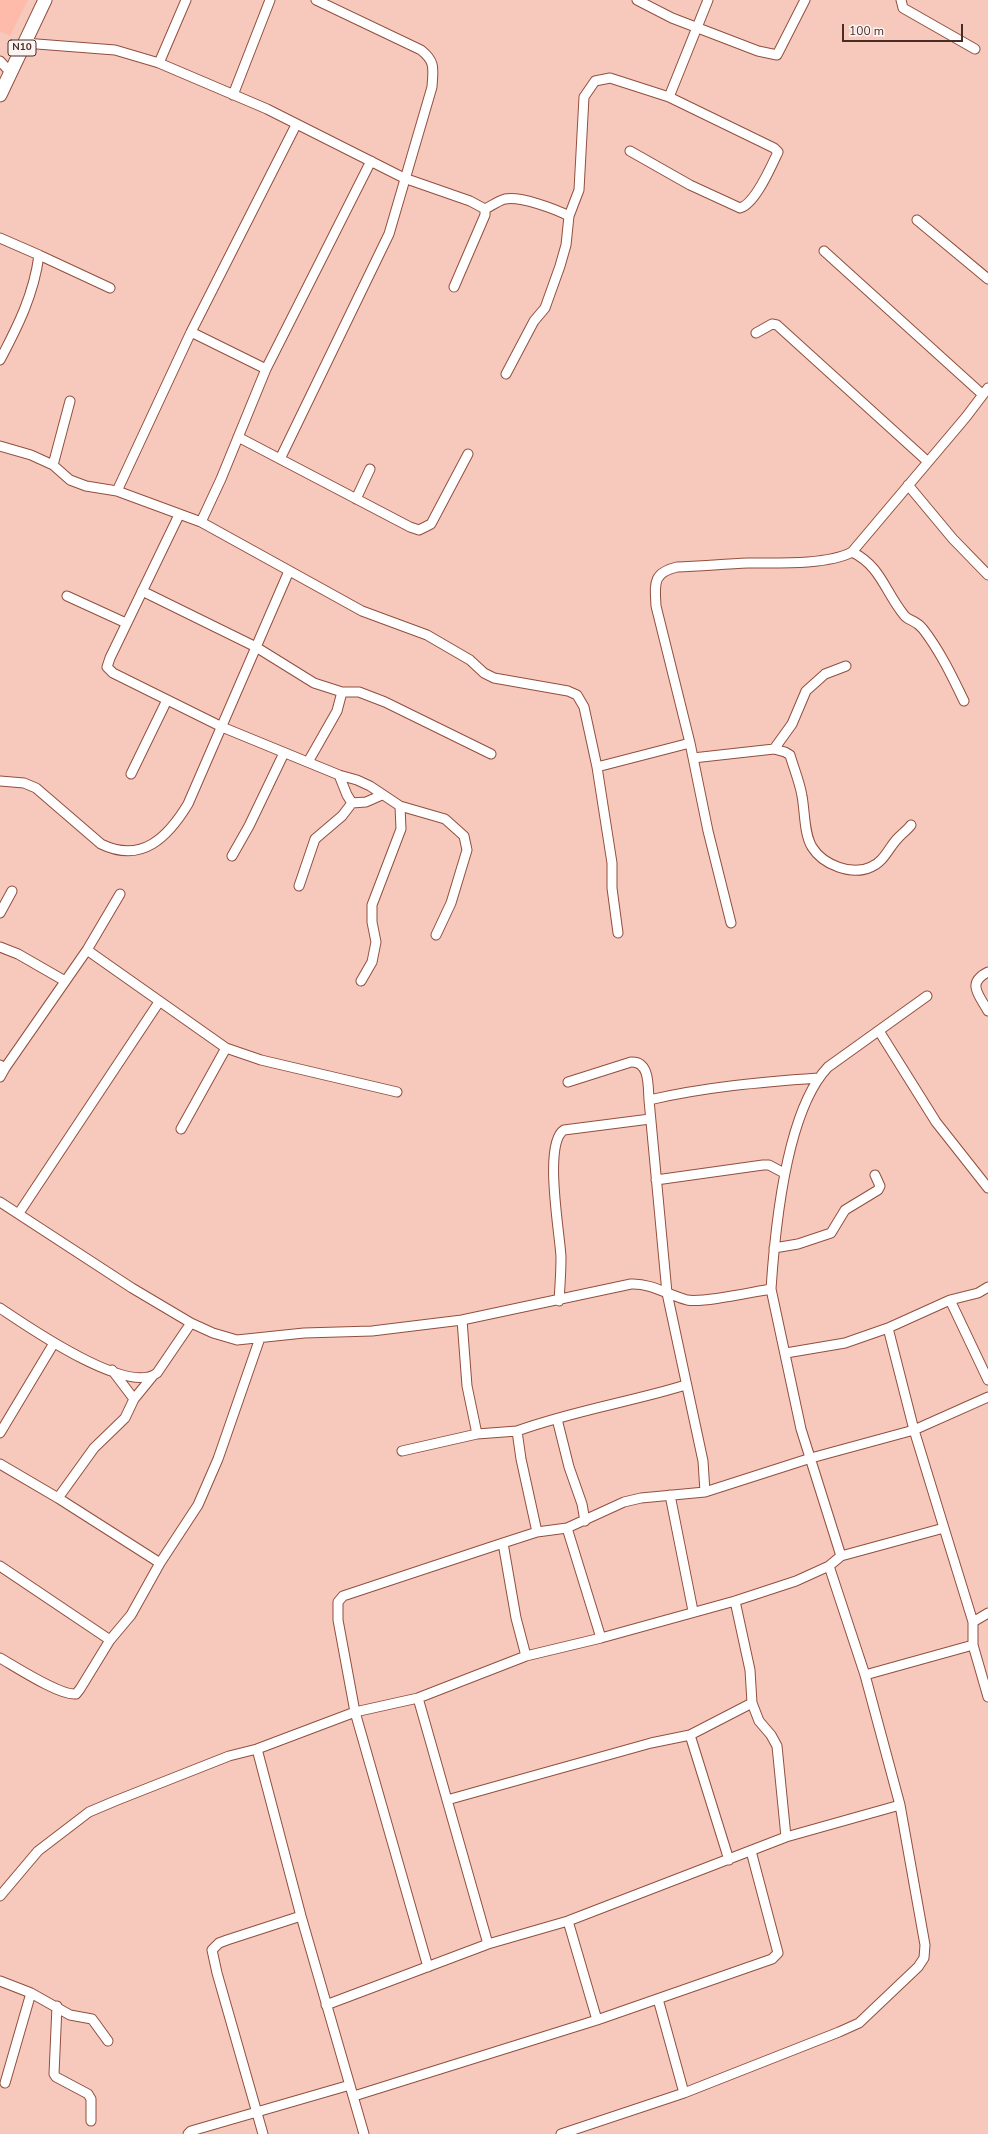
<!DOCTYPE html>
<html>
<head>
<meta charset="utf-8">
<style>
	body { margin:0 }
	#map { position:relative; width:988px; height:2134px; overflow:hidden; background:#f7c9bc; font-family:"Nunito Sans",sans-serif }
	canvas { display:block }
	.scale { position:absolute; left:842px; top:24px; width:121px; height:18px; box-sizing:border-box; border:2px solid #492c24; border-top:0; padding-left:5px; font-size:12px; line-height:14px; white-space:nowrap; color:#492c24; -webkit-text-stroke:3px #fcf4f2; paint-order:stroke }
</style>
</head>
<body>
<div id="map">
<canvas width="988" height="2134"></canvas>
<div class="scale">100 m</div>
</div>
<script>
const ctx = document.querySelector('canvas').getContext('2d');
ctx.lineJoin = 'round';
function fillPath(path, color) { ctx.fillStyle = color; ctx.fill(path, 'evenodd'); }
function stroke(path, color, width, dash) { ctx.strokeStyle = color; ctx.lineWidth = width; ctx.lineCap = dash ? 'butt' : 'round'; ctx.setLineDash(dash || []); ctx.stroke(path); }
function drawText(font, color, halo, rows, align = 'center') {
  ctx.font = font + ' "Nunito Sans",sans-serif'; ctx.lineWidth = 3.5; ctx.setLineDash([]); ctx.textBaseline = 'middle'; ctx.strokeStyle = halo; ctx.fillStyle = color; for (const [text, x, y, turn = 0] of rows) {
    ctx.save(); ctx.translate(x, y); ctx.rotate((+turn || 0) * Math.PI / 180); ctx.textAlign = isNaN(turn) ? turn : align; if (halo) ctx.strokeText(text, 0, 0); ctx.fillText(text, 0, 0); ctx.restore();
  }
}
fillPath(new Path2D(`
	M 0,0 L 28,0 L 10,36 L 0,31 Z`), '#febba9');
const minor = new Path2D(`
	M 637,0 L 672,18 L 758,51 L 777,55 L 805,0
	M 901,0 L 903,8 L 975,49
	M 24,43 L 115,50 L 159,63 L 267,109 L 404,178 L 470,201 L 485,209 L 485,215 L 454,287
	M 0,61 L 11,73
	M 159,63 L 186,0
	M 233,95 L 270,0
	M 669,97 L 708,0
	M 371,161 L 266,369 L 221,479 L 201,522 L 362,611 L 427,635 L 470,660 L 484,673 L 494,678 L 568,691 L 577,695 L 584,707 L 597,767 L 612,863 L 612,888 L 618,933
	M 485,209 C 491,206 498,201 505,199 C 521,196 555,209 569,216 L 579,190 L 584,97 L 595,81 L 610,78 L 669,97 L 774,148 L 778,152 C 771,167 755,204 740,208 L 690,185 L 630,151
	M 917,220 L 988,279
	M 0,238 L 39,255 C 34,294 18,326 0,360
	M 824,251 L 982,394
	M 39,255 L 110,288
	M 191,332 L 266,369
	M 756,333 L 772,324 L 777,325 L 927,461
	M 506,374 L 534,321 L 545,308 L 560,266 L 566,245 L 569,216
	M 238,437 L 410,527 L 419,530 L 431,524 L 468,454
	M 0,446 L 31,455 L 53,465 L 70,480 L 86,486 L 117,491 L 201,522
	M 280,459 L 389,234 L 432,87 C 433,69 436,62 421,50 L 316,0
	M 53,465 L 70,401
	M 908,485 L 953,539 L 988,575
	M 117,491 L 191,332 L 296,125
	M 356,499 L 370,469
	M 179,515 L 110,658 L 107,667 L 113,673 L 222,727 L 339,775 L 357,780 L 370,786 L 400,806 L 445,819 L 464,836 L 467,850 L 451,903 L 436,935
	M 852,552 C 881,566 885,592 904,615 C 908,621 915,619 923,629 C 940,651 952,676 964,701
	M 142,591 L 256,647 L 314,683 L 342,692
	M 67,596 L 126,623
	M 690,743 L 708,831 L 731,923
	M 774,749 L 792,724 L 806,691 L 825,674 L 846,666
	M 693,758 L 774,749 L 785,752 L 790,755 C 794,769 800,783 802,796 C 805,812 804,834 812,847 C 823,865 852,876 871,867 C 884,862 889,847 898,838 C 902,834 907,830 911,825
	M 308,762 L 337,711 L 342,692 L 359,692 L 385,702 L 491,754
	M 597,767 L 690,743 L 656,606 C 655,584 652,573 677,567 C 701,566 725,564 748,563 C 776,563 828,565 852,552 L 966,417 L 988,388
	M 131,774 L 167,700
	M 0,781 L 24,783 L 36,788 L 101,844 C 142,864 168,837 188,804 L 289,571
	M 352,803 L 366,802 L 382,795
	M 232,856 L 249,826 L 284,753
	M 299,886 L 315,839 L 342,816 L 352,803 L 347,795 L 339,775
	M 0,913 L 12,891
	M 0,947 L 18,954 L 65,981
	M 87,950 L 226,1048 L 261,1060 L 397,1092
	M 988,972 C 966,983 979,995 988,1011
	M 361,981 L 372,962 L 376,942 L 372,922 L 372,905 L 401,829 L 400,806
	M 879,1031 L 936,1122 L 988,1188
	M 0,1065 L 5,1068 L 0,1077
	M 5,1068 L 87,950 L 120,894
	M 818,1078 C 761,1082 705,1087 649,1100 L 667,1293 L 703,1461 L 705,1492 L 811,1458 L 914,1430 L 988,1397
	M 568,1082 L 631,1062 C 650,1061 648,1086 649,1100
	M 181,1129 L 226,1048
	M 656,1180 L 763,1165 L 769,1165 L 784,1173
	M 0,1202 L 132,1288 L 191,1323 L 213,1333 L 237,1340 L 304,1333 L 372,1331 L 462,1320 L 631,1284 C 651,1283 668,1295 687,1300 C 704,1303 752,1292 771,1289 L 801,1429 L 841,1556 L 944,1528 L 914,1430 L 888,1328 L 950,1300 L 988,1380
	M 19,1213 L 159,1002
	M 774,1248 L 798,1244 L 831,1233 L 845,1210 L 878,1190 L 880,1186 L 875,1175
	M 771,1289 C 775,1229 786,1111 828,1067 L 927,996
	M 950,1300 L 978,1293 L 988,1287
	M 559,1301 C 560,1286 561,1272 561,1257 C 560,1234 543,1143 564,1130 L 650,1119
	M 0,1308 C 27,1326 127,1396 157,1373 L 191,1323
	M 462,1320 L 467,1386 L 477,1434
	M 786,1353 L 845,1343 L 888,1328
	M 112,1370 L 134,1399
	M 557,1419 L 569,1467 L 582,1504 L 585,1521
	M 517,1431 C 572,1411 630,1402 686,1385
	M 0,1433 L 54,1343
	M 402,1451 L 477,1434 L 517,1431 L 521,1459 L 537,1532
	M 0,1464 L 58,1498 L 160,1563
	M 670,1495 L 693,1611
	M 58,1498 L 94,1448 L 125,1418 L 134,1399 L 152,1377
	M 567,1528 L 601,1638
	M 944,1528 L 973,1622 L 988,1613
	M 0,1566 L 110,1640
	M 735,1601 L 750,1670 L 752,1703 L 759,1721 L 771,1735 L 777,1746 L 786,1837
	M 973,1645 L 988,1697
	M 526,1656 L 516,1618 L 503,1543 L 537,1532 L 567,1528 L 624,1502 L 641,1498 L 705,1492
	M 0,1658 C 16,1667 60,1696 76,1694 L 80,1689 L 110,1640 L 131,1615 L 160,1563 L 198,1505 L 218,1459 L 260,1338
	M 865,1675 L 973,1645 L 973,1622
	M 418,1698 L 488,1944
	M 690,1735 L 729,1860
	M 257,1749 L 301,1916 L 364,2134
	M 447,1800 L 651,1743 L 690,1735 L 752,1703
	M 0,1896 L 38,1851 L 89,1812 L 115,1801 L 229,1756 L 257,1749 L 355,1712 L 418,1698 L 526,1656 L 601,1638 L 735,1601 L 796,1581 L 829,1566 L 841,1556
	M 568,1921 L 597,2020
	M 428,1967 L 355,1712 L 338,1620 L 338,1602 L 343,1596 L 503,1543
	M 0,1981 L 31,1993 L 70,2015 L 92,2019 L 108,2041
	M 658,1999 L 684,2093
	M 326,2005 L 488,1944 L 568,1921 L 786,1837 L 900,1805
	M 57,2006 L 54,2074 L 56,2077 L 88,2094 L 91,2099 L 91,2121
	M 5,2083 L 31,1993
	M 354,2096 L 597,2020 L 772,1959 L 778,1953 L 751,1851
	M 188,2134 L 191,2131 L 350,2085
	M 263,2134 L 217,1973 L 212,1950 L 219,1943 L 227,1940 L 301,1916
	M 561,2134 L 684,2093 L 839,2032 L 859,2023 L 918,1967 L 924,1958 L 925,1945 L 900,1805 L 865,1675 L 829,1566`);
const highway = new Path2D(`
	M 0,95 L 45,0`);
stroke(minor, '#914f3e', 11);
stroke(highway, '#914f3e', 15);
stroke(minor, '#fff', 9);
stroke(highway, '#fff', 13);
for (const [x, y, w] of [
	[22,48,28]
]) { const box = new Path2D(); box.roundRect(x - w / 2, y - 8, w, 16, 3); ctx.fillStyle = '#fcf4f2'; ctx.fill(box); stroke(box, '#492c24', 1); }
drawText('bold 10px', '#492c24', null, [
	["N10",22,48]
]);
</script>
</body>
</html>
